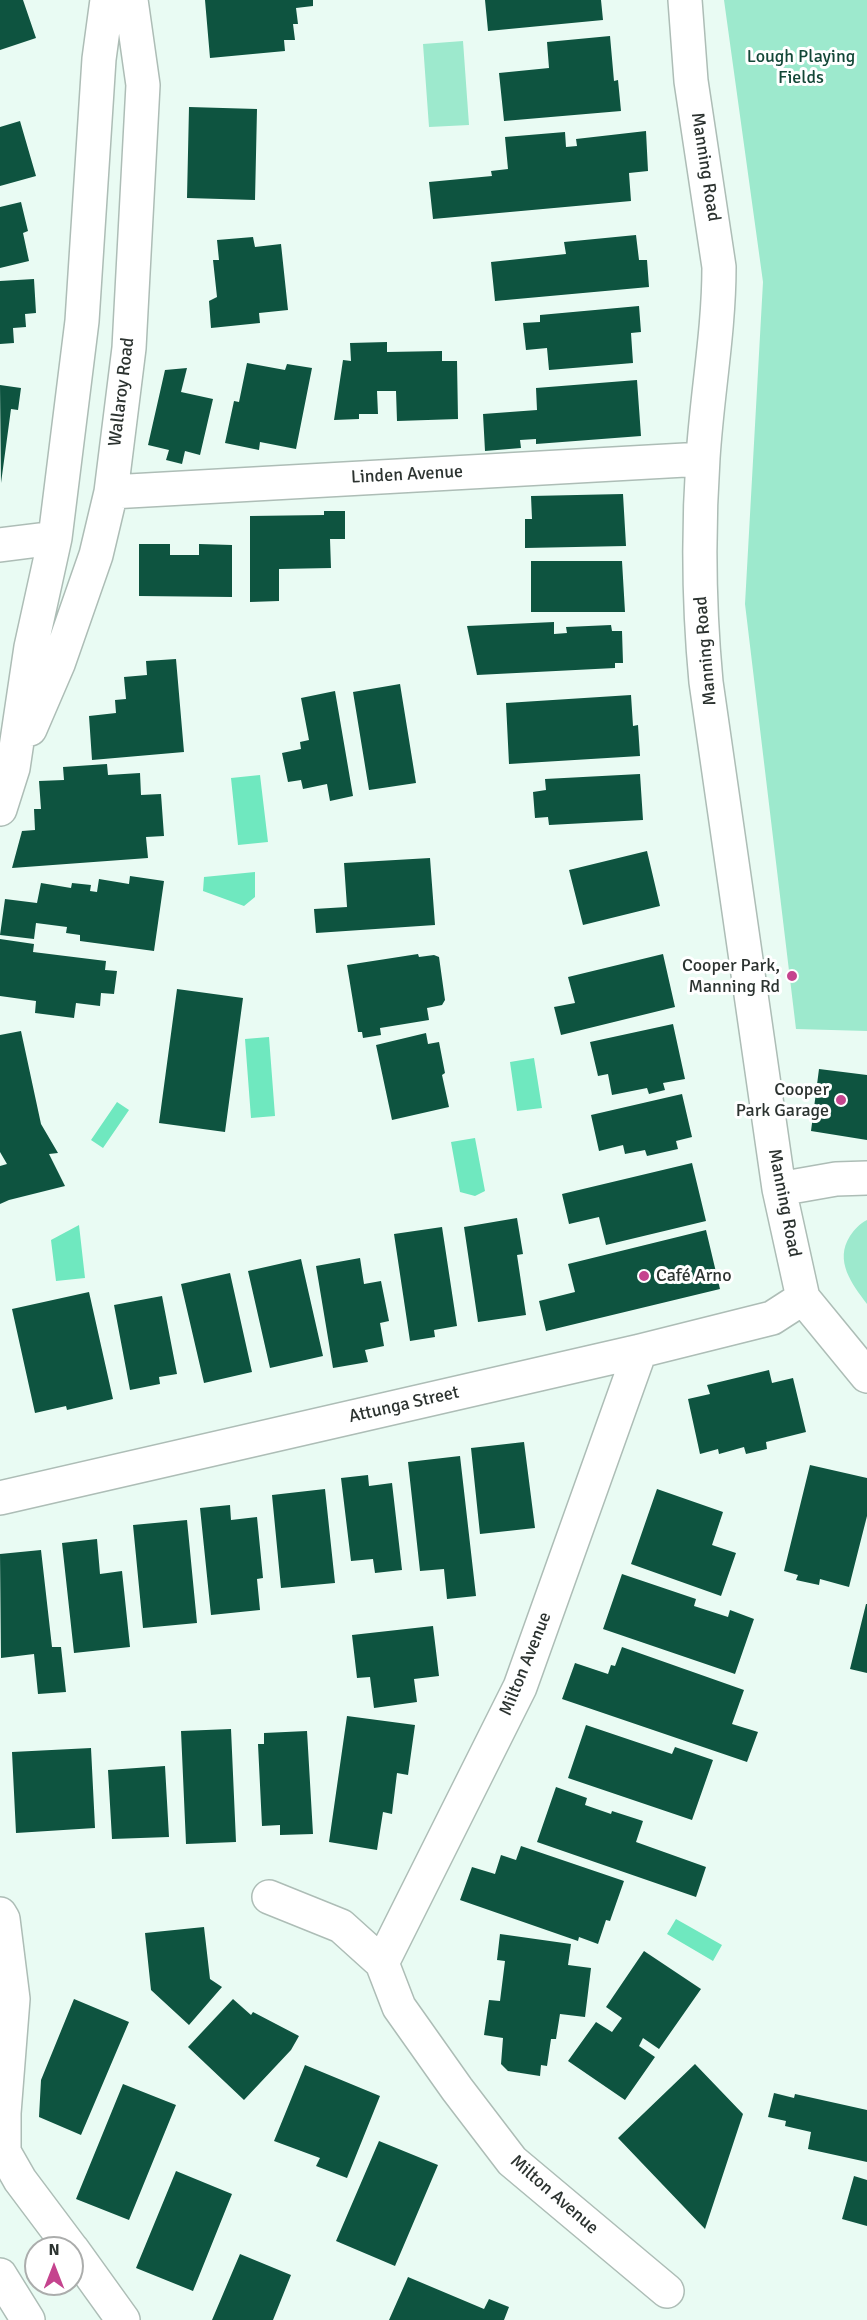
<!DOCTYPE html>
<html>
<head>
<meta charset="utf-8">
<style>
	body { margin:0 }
	#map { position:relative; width:867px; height:2320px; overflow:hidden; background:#e9fbf3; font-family:Signika,sans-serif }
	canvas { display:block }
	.north { position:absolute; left:24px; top:2236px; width:60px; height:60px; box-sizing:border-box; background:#fff; border:2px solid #abadac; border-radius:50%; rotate:0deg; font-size:16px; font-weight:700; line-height:24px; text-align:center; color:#2c3330 }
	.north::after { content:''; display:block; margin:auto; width:21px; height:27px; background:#c5448e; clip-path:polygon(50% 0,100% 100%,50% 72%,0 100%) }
</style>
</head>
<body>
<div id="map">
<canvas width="867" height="2320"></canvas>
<div class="north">N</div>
</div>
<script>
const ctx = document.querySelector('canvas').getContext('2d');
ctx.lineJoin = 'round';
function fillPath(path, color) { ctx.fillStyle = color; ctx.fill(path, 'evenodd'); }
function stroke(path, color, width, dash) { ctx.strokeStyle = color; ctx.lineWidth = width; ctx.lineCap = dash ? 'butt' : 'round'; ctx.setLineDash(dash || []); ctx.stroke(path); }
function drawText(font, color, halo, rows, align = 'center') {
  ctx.font = font + ' Signika,sans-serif'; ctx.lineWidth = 6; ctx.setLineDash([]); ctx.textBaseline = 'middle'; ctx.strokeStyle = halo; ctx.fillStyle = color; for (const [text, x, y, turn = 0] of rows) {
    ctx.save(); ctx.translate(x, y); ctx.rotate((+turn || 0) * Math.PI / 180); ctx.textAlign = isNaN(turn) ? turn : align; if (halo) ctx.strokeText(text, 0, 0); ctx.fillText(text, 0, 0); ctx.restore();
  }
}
fillPath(new Path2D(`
	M 724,0 L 867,0 L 867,1031 L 796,1029 L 745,604 L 763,282 Z
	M 463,41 L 469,125 L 429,127 L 423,44 Z
	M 867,1220 L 867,1304 C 852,1284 834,1261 850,1236 C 855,1229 859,1224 867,1220 Z`), '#9de9cd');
fillPath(new Path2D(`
	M 260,775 L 268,842 L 238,845 L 231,778 Z
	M 255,872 L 255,897 L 244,906 L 203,891 L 204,877 Z
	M 269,1037 L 275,1116 L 251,1118 L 245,1039 Z
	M 534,1058 L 542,1108 L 517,1111 L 510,1062 Z
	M 117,1102 L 129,1110 L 103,1148 L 91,1140 Z
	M 475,1138 L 485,1191 L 475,1196 L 460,1192 L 451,1142 Z
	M 79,1225 L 85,1278 L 56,1281 L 51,1240 Z
	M 676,1919 L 722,1945 L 713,1961 L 667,1934 Z`), '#6fe8bf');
fillPath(new Path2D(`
	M 0,0 L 23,0 L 36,38 L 0,50 Z
	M 205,0 L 313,0 L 313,6 L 296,8 L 298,24 L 293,24 L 295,40 L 284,40 L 285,51 L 210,58 Z
	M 485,0 L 601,0 L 603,20 L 488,31 Z
	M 610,36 L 614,81 L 618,80 L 621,111 L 504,121 L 499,73 L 549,68 L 547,42 Z
	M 189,107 L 257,109 L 255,200 L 187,198 Z
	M 20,121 L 36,176 L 0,186 L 0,127 Z
	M 646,131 L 648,171 L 629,173 L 631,201 L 433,219 L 429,182 L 492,176 L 491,171 L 508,169 L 505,137 L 565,132 L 566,147 L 577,146 L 576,139 Z
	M 21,202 L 28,231 L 23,233 L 29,261 L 0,268 L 0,207 Z
	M 636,235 L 639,260 L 647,260 L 649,287 L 495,301 L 491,262 L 566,254 L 564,242 Z
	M 253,237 L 255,247 L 281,244 L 288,310 L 259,313 L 260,323 L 211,328 L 209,301 L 217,297 L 213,260 L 219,260 L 217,240 Z
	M 34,279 L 36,313 L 25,314 L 26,327 L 13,328 L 14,343 L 0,344 L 0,281 Z
	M 639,306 L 641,332 L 631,333 L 633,363 L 549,370 L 547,348 L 526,350 L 523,323 L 540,322 L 540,315 Z
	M 387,342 L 387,352 L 442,351 L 442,361 L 457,361 L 458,419 L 397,421 L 396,391 L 377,391 L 378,414 L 359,414 L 359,419 L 334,420 L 343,360 L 351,361 L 350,343 Z
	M 247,363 L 285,370 L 287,364 L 312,368 L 296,449 L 260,442 L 259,450 L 225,443 L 234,401 L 239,402 Z
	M 187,368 L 181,392 L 213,399 L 200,455 L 185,451 L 182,464 L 166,460 L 169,450 L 148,445 L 165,370 Z
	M 637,380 L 641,436 L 536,444 L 536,439 L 520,440 L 521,448 L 485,451 L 483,414 L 537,410 L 536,388 Z
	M 0,385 L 21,388 L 18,410 L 11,409 L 1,483 Z
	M 623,494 L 626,546 L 525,548 L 525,519 L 532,519 L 531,496 Z
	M 324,511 L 345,511 L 345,539 L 330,539 L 331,568 L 279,569 L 279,601 L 250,602 L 250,516 L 324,515 Z
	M 139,544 L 170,544 L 170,555 L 199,555 L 199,544 L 232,545 L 232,597 L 139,596 Z
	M 531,561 L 622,561 L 625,612 L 531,612 Z
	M 554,622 L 554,634 L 567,633 L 566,627 L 611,625 L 612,631 L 622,631 L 623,663 L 615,663 L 615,668 L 477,675 L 467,626 Z
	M 176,659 L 184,752 L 92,760 L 89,716 L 116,713 L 115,700 L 126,699 L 124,677 L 147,675 L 146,661 Z
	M 400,684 L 416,783 L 369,790 L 353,692 Z
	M 335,691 L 353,796 L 330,801 L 327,784 L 303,789 L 301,780 L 288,782 L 282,753 L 301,749 L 300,742 L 309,740 L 301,698 Z
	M 631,695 L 633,726 L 638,725 L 640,756 L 509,764 L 506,703 Z
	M 107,764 L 108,775 L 140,773 L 141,795 L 161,794 L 164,836 L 146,837 L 148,858 L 12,868 L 22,831 L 35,830 L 34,809 L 41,809 L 39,781 L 64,780 L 63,767 Z
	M 640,774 L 643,820 L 549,825 L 548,817 L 535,818 L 533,792 L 546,790 L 545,779 Z
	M 647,851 L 660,906 L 583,925 L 569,870 Z
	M 430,858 L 435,925 L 316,933 L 314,909 L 347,907 L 344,863 Z
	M 130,876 L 164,881 L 154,951 L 80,941 L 80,935 L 66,933 L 67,927 L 36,923 L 34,939 L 0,935 L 5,899 L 37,903 L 41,883 L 71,888 L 72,883 L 91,885 L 90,891 L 97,892 L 99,879 L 129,884 Z
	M 0,939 L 34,944 L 33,952 L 106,961 L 105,970 L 117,971 L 114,994 L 101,993 L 100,1006 L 76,1003 L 74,1018 L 35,1013 L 36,1001 L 0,996 Z
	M 418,954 L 419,957 L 434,955 L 439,957 L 445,1000 L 442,1005 L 427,1008 L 429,1020 L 380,1028 L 381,1035 L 363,1038 L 362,1032 L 358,1032 L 347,965 Z
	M 663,954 L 675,1007 L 561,1035 L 554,1007 L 575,1003 L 568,977 Z
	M 177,989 L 243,998 L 225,1132 L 159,1123 Z
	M 673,1024 L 685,1079 L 663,1083 L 665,1090 L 649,1094 L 647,1088 L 612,1095 L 608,1074 L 598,1076 L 590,1042 Z
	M 21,1031 L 41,1124 L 58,1153 L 49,1154 L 65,1186 L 9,1200 L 0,1204 L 0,1166 L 7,1164 L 0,1152 L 0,1035 Z
	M 426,1033 L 428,1044 L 439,1042 L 445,1073 L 442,1075 L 449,1107 L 392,1120 L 376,1045 Z
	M 819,1069 L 867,1075 L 867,1140 L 811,1131 Z
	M 682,1094 L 692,1137 L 676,1141 L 678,1149 L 647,1156 L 645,1150 L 625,1154 L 623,1145 L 599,1151 L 591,1115 Z
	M 692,1163 L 706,1221 L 606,1245 L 599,1217 L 569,1224 L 562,1194 Z
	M 517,1218 L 523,1254 L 517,1255 L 526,1315 L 478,1322 L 464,1227 Z
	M 442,1227 L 457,1326 L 434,1330 L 435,1337 L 410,1341 L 394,1234 Z
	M 706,1230 L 720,1289 L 546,1331 L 539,1301 L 575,1292 L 568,1264 Z
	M 360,1258 L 364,1284 L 381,1281 L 389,1321 L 380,1323 L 384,1346 L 365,1350 L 368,1362 L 333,1368 L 316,1266 Z
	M 301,1259 L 323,1356 L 270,1368 L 248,1271 Z
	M 230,1273 L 252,1372 L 204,1383 L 181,1284 Z
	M 89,1292 L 113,1399 L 67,1410 L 66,1406 L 35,1413 L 12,1309 Z
	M 162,1296 L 177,1374 L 159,1377 L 160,1384 L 130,1390 L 114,1305 Z
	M 769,1370 L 772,1383 L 793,1378 L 806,1432 L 766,1442 L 767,1449 L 746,1454 L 744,1447 L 719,1454 L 718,1449 L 700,1454 L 688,1399 L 710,1394 L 707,1385 Z
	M 524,1442 L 535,1528 L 480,1534 L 471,1448 Z
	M 460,1456 L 476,1596 L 447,1599 L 444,1569 L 420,1571 L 408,1462 Z
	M 810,1465 L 867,1478 L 867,1516 L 849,1587 L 820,1579 L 819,1585 L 796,1580 L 798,1575 L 784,1571 Z
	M 368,1475 L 369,1486 L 392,1483 L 402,1570 L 375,1573 L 373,1559 L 351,1561 L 341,1478 Z
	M 325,1489 L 335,1583 L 281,1588 L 272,1495 Z
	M 657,1489 L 723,1512 L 712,1545 L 736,1553 L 721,1596 L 631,1564 Z
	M 230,1505 L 231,1520 L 257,1517 L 263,1578 L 257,1579 L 260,1610 L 211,1615 L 200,1508 Z
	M 187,1520 L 197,1623 L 143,1628 L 133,1525 Z
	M 97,1539 L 100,1574 L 122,1571 L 130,1647 L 74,1653 L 62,1543 Z
	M 41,1550 L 52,1647 L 61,1647 L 66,1692 L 38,1694 L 34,1654 L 1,1658 L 0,1554 Z
	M 622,1574 L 696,1599 L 694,1606 L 728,1617 L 730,1610 L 754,1619 L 735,1674 L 603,1629 Z
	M 866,1604 L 867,1604 L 867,1673 L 850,1669 Z
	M 433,1626 L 439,1676 L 414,1679 L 417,1702 L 374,1708 L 370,1677 L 357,1678 L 352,1635 Z
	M 622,1647 L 744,1690 L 732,1724 L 758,1732 L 747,1762 L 562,1699 L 575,1663 L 608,1674 L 611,1665 L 615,1666 Z
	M 347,1716 L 415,1725 L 408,1775 L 397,1773 L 392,1814 L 383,1812 L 377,1850 L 329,1842 Z
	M 586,1725 L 672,1754 L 675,1747 L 713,1760 L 692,1820 L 568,1778 Z
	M 231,1729 L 236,1842 L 186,1844 L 181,1731 Z
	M 307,1731 L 313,1834 L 280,1835 L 280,1825 L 262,1826 L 258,1744 L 264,1744 L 264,1733 Z
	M 91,1748 L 95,1828 L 16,1833 L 12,1752 Z
	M 165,1766 L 169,1837 L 112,1839 L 108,1770 Z
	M 556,1787 L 587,1798 L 585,1805 L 611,1814 L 612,1811 L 643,1821 L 636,1842 L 706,1867 L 696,1897 L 537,1842 Z
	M 521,1846 L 624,1881 L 610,1921 L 606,1920 L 598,1944 L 579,1937 L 578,1941 L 460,1900 L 472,1867 L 495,1874 L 501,1855 L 516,1860 Z
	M 204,1927 L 210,1979 L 222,1987 L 189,2025 L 151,1990 L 145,1933 Z
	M 500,1934 L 571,1944 L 568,1965 L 591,1968 L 585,2017 L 560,2014 L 556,2039 L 551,2039 L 547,2066 L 541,2065 L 540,2076 L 508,2071 L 501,2064 L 503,2038 L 484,2035 L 489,2000 L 500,2001 L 505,1961 L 497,1960 Z
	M 644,1951 L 701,1989 L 659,2049 L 643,2038 L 639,2046 L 655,2057 L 625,2100 L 568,2061 L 596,2022 L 612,2032 L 622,2018 L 606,2007 Z
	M 74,1999 L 129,2022 L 81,2135 L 39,2117 L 41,2080 Z
	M 233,1999 L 251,2015 L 253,2012 L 299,2036 L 291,2050 L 244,2100 L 188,2047 Z
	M 695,2064 L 743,2114 L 705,2229 L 618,2138 Z
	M 305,2065 L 380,2096 L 347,2178 L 316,2166 L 320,2158 L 274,2141 Z
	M 123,2084 L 176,2105 L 129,2220 L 76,2199 Z
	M 774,2093 L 794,2098 L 795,2094 L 867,2110 L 867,2162 L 808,2149 L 811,2132 L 785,2126 L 786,2121 L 768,2117 Z
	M 379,2141 L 438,2165 L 395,2266 L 336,2241 Z
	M 176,2171 L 232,2194 L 193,2291 L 136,2268 Z
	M 854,2176 L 867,2180 L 867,2226 L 842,2219 Z
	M 240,2254 L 291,2275 L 273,2320 L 212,2320 Z
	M 408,2277 L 484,2309 L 489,2299 L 509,2307 L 504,2320 L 389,2320 Z`), '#0e5440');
const minor = new Path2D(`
	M 685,0 L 691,81 L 719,267 C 719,331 707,394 703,458 C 698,533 699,608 706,682 L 779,1189 L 803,1298 L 867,1376
	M 111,492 L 703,459
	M 0,545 L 55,538
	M 30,729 L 58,664 L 96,555 L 111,492 L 129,348 L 143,85 L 131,0
	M 0,809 L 13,768 L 31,647 L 55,538 L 82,321 L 99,59 L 107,0
	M 779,1189 L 836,1179 L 867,1178
	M 640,1351 L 520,1687 L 382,1963 L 399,2007 L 457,2089 L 512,2161 L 667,2291
	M 0,1498 L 640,1351 L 772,1318 L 803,1298
	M 269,1897 L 341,1926 L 382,1963
	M 0,1914 L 3,1919 L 13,1999 L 4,2113 L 4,2152 L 20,2180 L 71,2248
	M 72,2249 L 123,2320
	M 0,2275 L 28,2320`);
stroke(minor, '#adbdb6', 36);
stroke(minor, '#fff', 33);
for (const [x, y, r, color] of [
	[792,976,6,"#c5448e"],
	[841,1100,6,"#c5448e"],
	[644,1276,6,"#c5448e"]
]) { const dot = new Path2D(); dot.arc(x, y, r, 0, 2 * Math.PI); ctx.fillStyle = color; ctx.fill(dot); stroke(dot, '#fff', 2); }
drawText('18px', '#134737', '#fff', [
	["Lough Playing",801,57],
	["Fields",801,78]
]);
drawText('18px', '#2c3330', '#fff', [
	["Manning Road",705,167,81],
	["Wallaroy Road",122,392,-83],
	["Linden Avenue",407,475,-3],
	["Manning Road",706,651,-95],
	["Manning Road",784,1203,79],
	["Attunga Street",404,1405,-13],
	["Milton Avenue",526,1664,-68],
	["Milton Avenue",554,2195,41]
]);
drawText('18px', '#2c3330', '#fff', [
	["Cooper Park,",780,966],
	["Manning Rd",780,987],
	["Cooper",829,1090],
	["Park Garage",829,1111],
	["Café Arno",656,1276,"left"]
], 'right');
</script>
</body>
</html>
